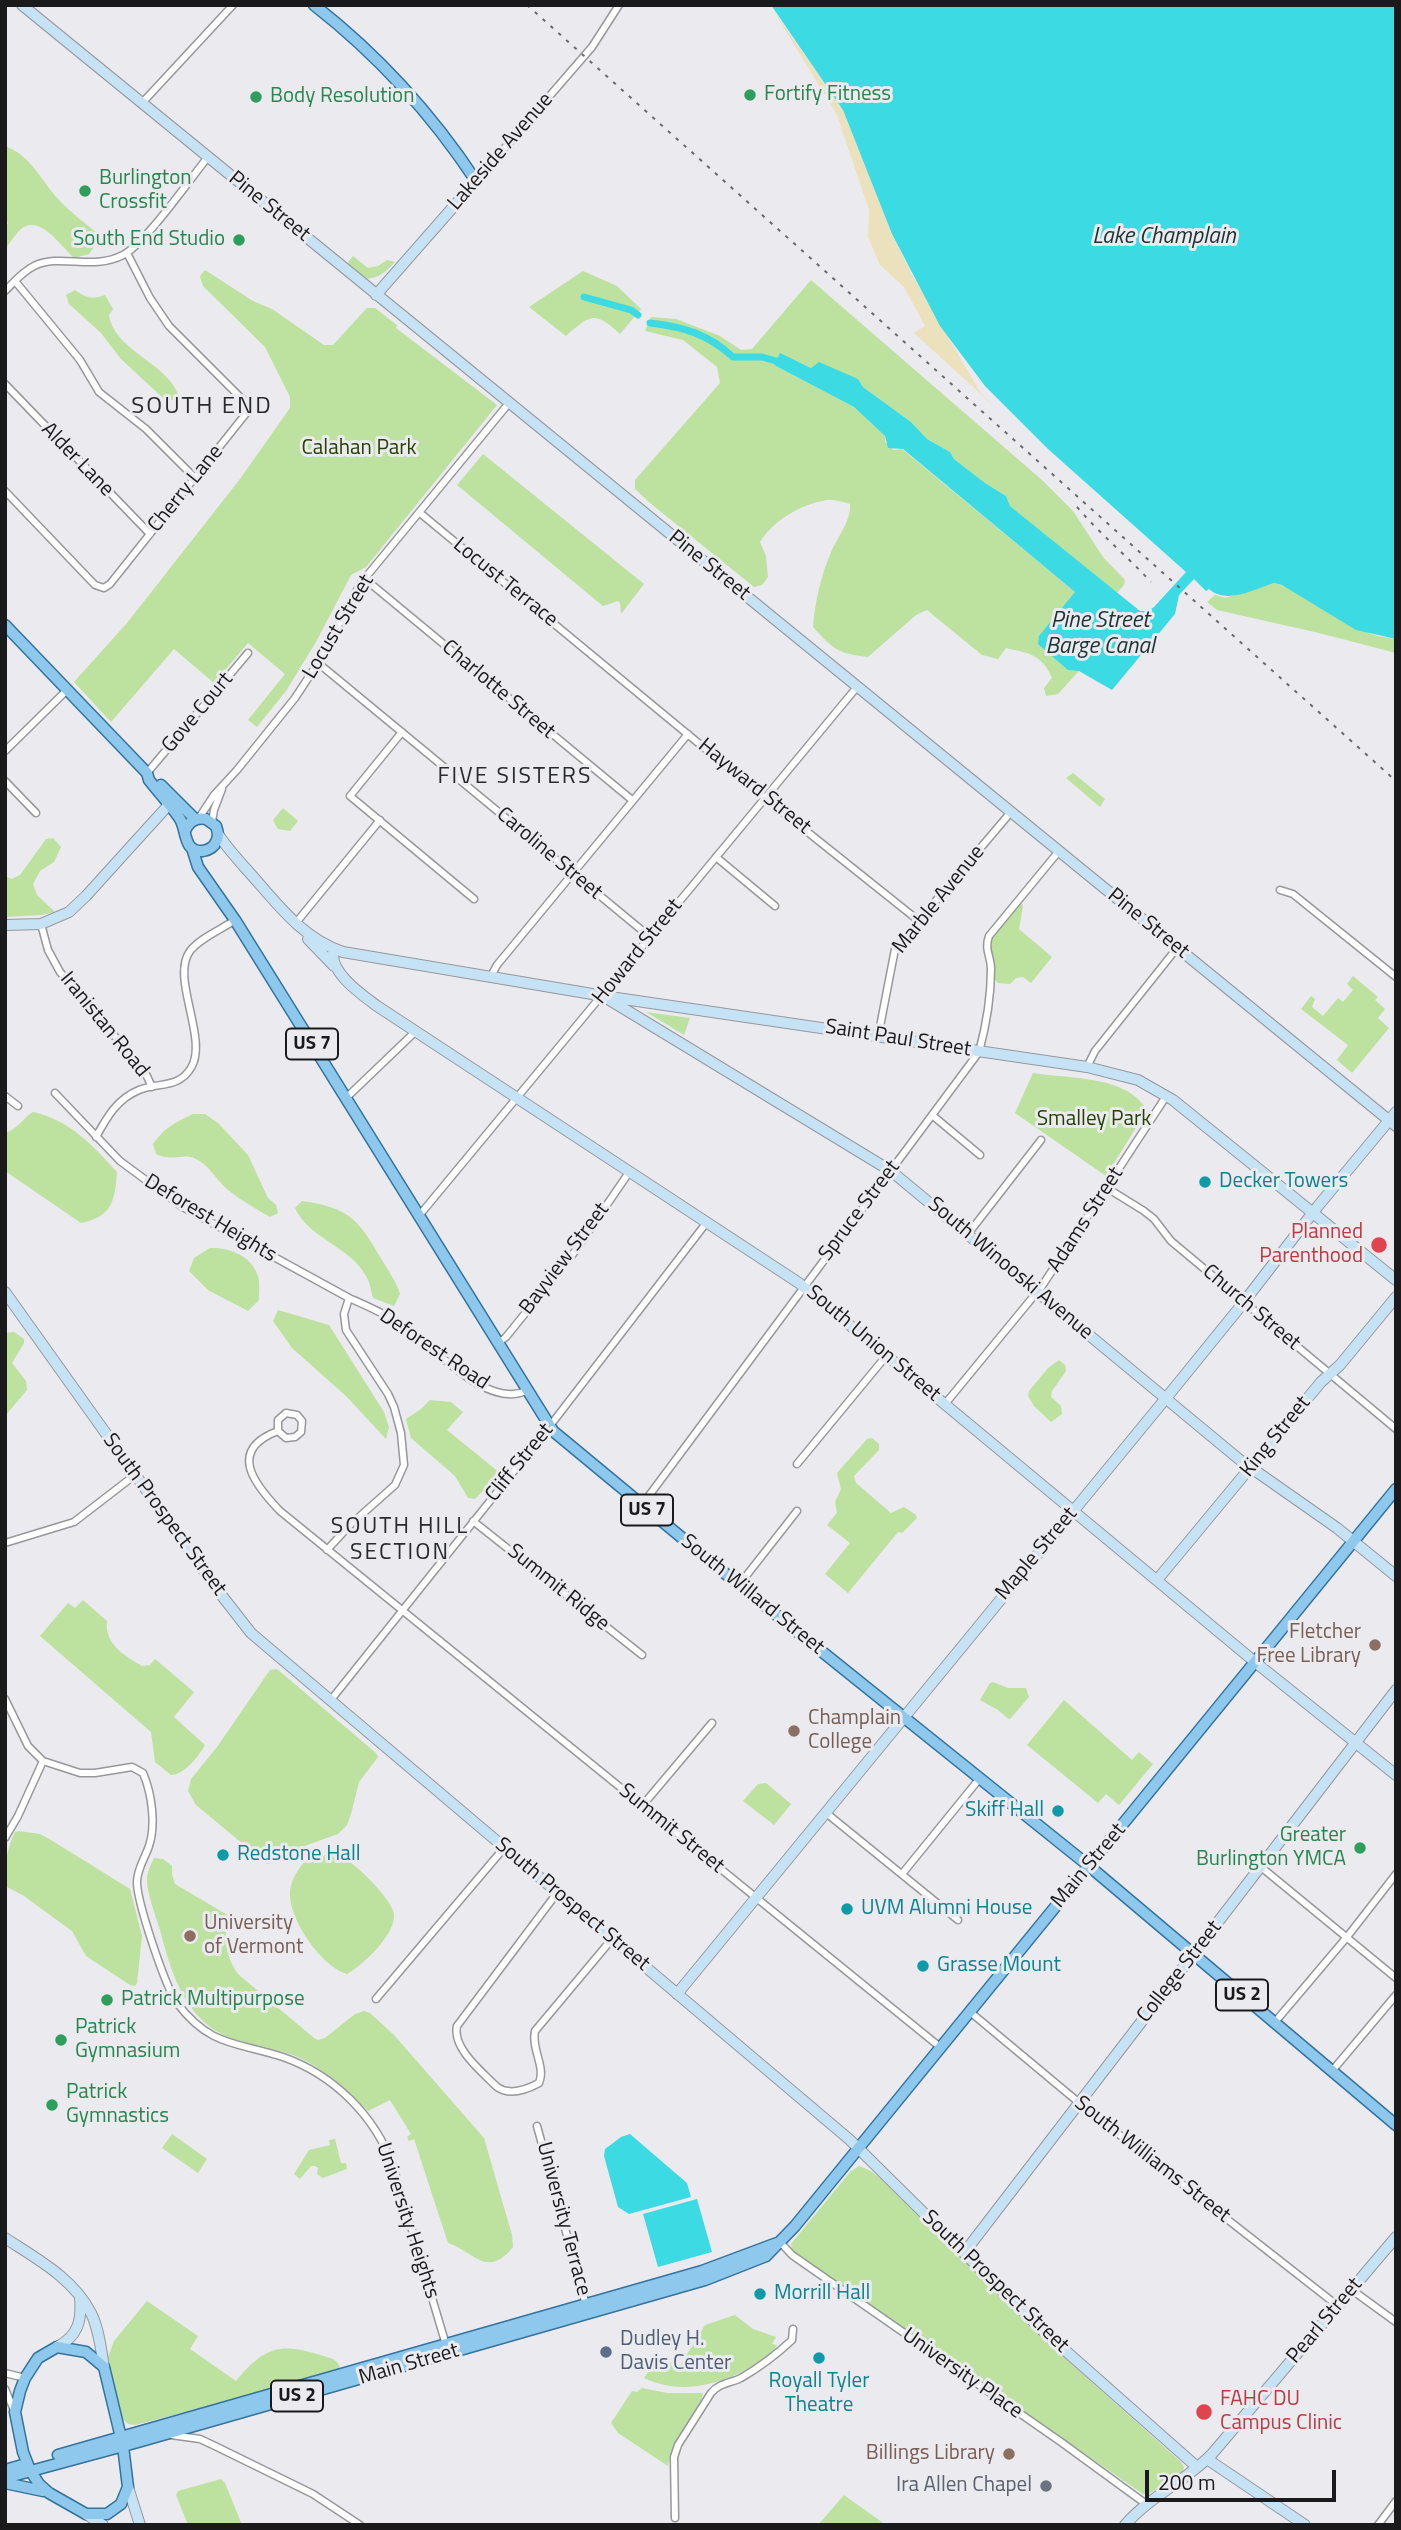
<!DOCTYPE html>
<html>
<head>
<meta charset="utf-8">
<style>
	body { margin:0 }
	#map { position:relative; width:1401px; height:2530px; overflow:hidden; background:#eaeaef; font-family:"Titillium Web",sans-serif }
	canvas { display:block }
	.frame { position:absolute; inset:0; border:7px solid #1a1a1c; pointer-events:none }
	.scale { position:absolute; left:1145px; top:2470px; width:191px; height:32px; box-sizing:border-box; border:4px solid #1a1a1c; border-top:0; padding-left:9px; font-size:21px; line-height:24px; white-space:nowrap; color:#1a1a1c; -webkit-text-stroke:5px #eaeaef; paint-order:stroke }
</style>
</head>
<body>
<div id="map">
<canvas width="1401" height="2530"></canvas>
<div class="frame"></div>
<div class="scale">200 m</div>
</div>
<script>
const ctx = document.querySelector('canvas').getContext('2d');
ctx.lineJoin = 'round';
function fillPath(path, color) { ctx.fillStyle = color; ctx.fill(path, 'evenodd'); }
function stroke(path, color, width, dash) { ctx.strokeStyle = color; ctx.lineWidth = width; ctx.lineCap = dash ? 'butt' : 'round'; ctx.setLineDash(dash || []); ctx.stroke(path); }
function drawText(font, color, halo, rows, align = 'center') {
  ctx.font = font + ' "Titillium Web",sans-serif'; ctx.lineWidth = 6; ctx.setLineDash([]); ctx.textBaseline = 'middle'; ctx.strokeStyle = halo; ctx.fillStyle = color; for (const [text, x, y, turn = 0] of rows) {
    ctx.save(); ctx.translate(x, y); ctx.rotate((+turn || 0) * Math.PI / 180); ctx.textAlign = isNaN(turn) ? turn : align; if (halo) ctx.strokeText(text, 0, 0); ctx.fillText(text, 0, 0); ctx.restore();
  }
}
fillPath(new Path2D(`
	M 5,146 C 31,155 41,181 59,200 C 70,212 84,222 97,233 L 99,240 L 89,254 L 74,258 C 62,247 42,217 24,227 C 17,231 10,243 5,249 L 5,229 L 8,223 L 5,216 Z
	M 353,256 L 368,268 L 378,266 L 387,260 L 395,262 C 386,272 380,277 367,279 L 349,265 L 348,262 Z
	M 205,270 L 253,301 L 272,309 L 324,345 L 333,345 L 367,308 L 375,308 L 397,325 L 396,328 L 497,405 L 366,567 L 351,575 L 316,642 L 286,691 L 257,727 L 248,720 L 285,674 L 248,643 L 214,683 L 174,649 L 111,722 L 74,682 L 127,623 L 240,479 L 290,408 L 290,397 L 265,347 L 203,286 L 200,276 Z
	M 583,271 L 617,286 L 641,309 L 620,334 C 595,311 591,314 566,336 L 529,307 Z
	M 811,280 L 1042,480 L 1073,511 L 1103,557 L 1125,580 L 1124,585 L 1117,593 L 1010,506 L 1006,496 L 985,483 L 954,459 L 950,452 L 927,439 L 911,422 L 863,387 L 858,379 L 812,368 L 780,354 L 774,365 L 854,407 L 885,436 L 885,442 L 894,450 L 902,449 L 1075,592 L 1079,671 L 1058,694 L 1046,696 L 1044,688 L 1052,678 C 1042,654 1028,653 1006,648 L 998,659 L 982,655 L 927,610 L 916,615 L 868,657 C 837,653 834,650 813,627 C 815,601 821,575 832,550 C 839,535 851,521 850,504 C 843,502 834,499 827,500 C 801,504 774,520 760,542 L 766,556 L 768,577 L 762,585 L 754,587 L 650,503 L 635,489 L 635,480 L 720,383 L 717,367 L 683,340 L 645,331 L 651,317 L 676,319 L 720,336 L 741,350 L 752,349 Z
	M 75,290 C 86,298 92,300 105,295 L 113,309 L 109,315 C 115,352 169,363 179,397 L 169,401 L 162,397 L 121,359 L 101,333 L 69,304 L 66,295 Z
	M 483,454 L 644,584 L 621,614 L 620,603 L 618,601 L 603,606 L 457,485 Z
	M 1274,583 C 1319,595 1345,635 1396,639 L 1396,653 L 1319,633 L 1217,610 L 1207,602 L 1215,595 L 1225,598 Z
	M 1073,773 L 1105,799 L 1100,807 L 1066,778 Z
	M 283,808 L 298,821 L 290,831 L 278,829 L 273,820 Z
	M 53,838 L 61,847 L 54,862 L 40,871 L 33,884 L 37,895 L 55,912 L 42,915 L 5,917 L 5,876 L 12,879 L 20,875 L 46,839 Z
	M 1021,902 L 1023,906 L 1019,929 L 1052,957 L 1031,983 L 1023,977 L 1016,978 L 1010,984 L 998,983 L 994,979 L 995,964 L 988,943 L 993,933 Z
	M 1353,976 L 1378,997 L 1375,1000 L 1385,1009 L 1378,1018 L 1389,1028 L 1352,1073 L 1337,1060 L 1348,1045 L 1301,1009 L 1311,996 L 1315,999 L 1312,1007 L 1323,1016 L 1338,998 L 1343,1002 L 1353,990 L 1347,984 Z
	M 646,1012 L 690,1018 L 684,1035 Z
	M 1033,1073 C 1070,1079 1126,1075 1147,1110 L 1106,1176 L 1015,1113 Z
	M 33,1112 C 70,1120 92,1145 117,1172 C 115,1201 112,1217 81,1223 L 5,1171 L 5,1133 C 17,1130 23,1118 33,1112 Z
	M 193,1114 L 205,1114 L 218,1123 L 248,1155 L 268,1198 L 276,1205 L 278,1213 L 270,1217 C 255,1208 240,1200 227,1189 C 216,1180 209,1164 194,1158 C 181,1153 173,1162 156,1154 L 153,1144 C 164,1128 176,1122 193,1114 Z
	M 302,1201 C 350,1208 358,1219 382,1260 C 389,1272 396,1281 400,1294 L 394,1306 L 373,1298 C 371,1291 370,1282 366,1276 C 350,1246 309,1239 295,1208 Z
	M 210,1248 C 229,1247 252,1256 258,1276 C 260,1282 259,1293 259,1300 L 248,1311 L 208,1290 L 189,1271 L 194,1258 Z
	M 278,1310 L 329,1325 L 384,1412 L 389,1427 L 386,1439 L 346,1396 L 292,1348 L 273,1321 Z
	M 14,1332 L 24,1339 L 24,1343 L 12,1363 L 26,1381 L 27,1390 L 5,1416 L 5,1333 Z
	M 1059,1360 L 1065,1365 L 1066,1371 L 1052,1391 L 1051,1397 L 1061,1406 L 1062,1414 L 1051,1422 L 1034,1406 L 1028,1396 L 1029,1391 L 1048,1368 Z
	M 430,1400 L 451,1402 L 463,1412 L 447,1430 L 500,1473 L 475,1499 L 468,1498 L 455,1476 L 411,1438 L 406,1419 L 421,1409 Z
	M 872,1438 L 879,1444 L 879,1450 L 854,1476 L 856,1483 L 891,1513 L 904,1507 L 916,1515 L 917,1518 L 902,1533 L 898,1532 L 848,1593 L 825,1574 L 850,1543 L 827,1525 L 837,1513 L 835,1502 L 841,1489 L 837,1473 L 867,1439 Z
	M 83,1600 L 107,1621 C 104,1644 125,1656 142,1666 L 150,1665 L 155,1659 L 194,1692 L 174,1717 L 205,1745 C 199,1756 184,1775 171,1775 L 155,1762 L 151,1732 L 40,1636 L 68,1603 L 75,1608 Z
	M 277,1669 L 376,1753 L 378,1757 L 359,1782 L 351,1814 L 347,1825 L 338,1834 L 307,1845 L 282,1860 L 267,1864 L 196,1805 L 188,1791 L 191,1779 L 217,1747 L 270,1670 Z
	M 993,1682 L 1008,1688 L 1026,1688 L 1029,1697 L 1010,1719 L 1007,1718 L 998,1710 L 980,1700 L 990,1683 Z
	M 1064,1700 L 1132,1760 L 1139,1752 L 1153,1764 L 1119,1805 L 1106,1794 L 1098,1803 L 1027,1745 Z
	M 766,1783 L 791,1804 L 774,1825 L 743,1801 L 758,1784 Z
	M 19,1831 L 40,1834 L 51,1840 L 130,1889 L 142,1936 L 137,1983 L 135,1986 L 130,1985 L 86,1956 L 72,1931 L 24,1896 L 5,1886 C 5,1866 6,1850 15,1832 Z
	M 327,1855 C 334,1857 342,1858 348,1861 C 360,1868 394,1902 394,1915 C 395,1935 363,1965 347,1974 C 322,1967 291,1922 290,1896 C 289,1881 299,1868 308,1857 Z
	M 154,1858 L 163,1859 L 172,1866 L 172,1874 L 175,1884 L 229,1916 C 223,1936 226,1959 239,1975 L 314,2038 L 318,2040 L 325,2038 L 355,2014 L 364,2011 L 370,2013 L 394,2035 L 484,2138 L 512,2235 L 513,2247 C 487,2279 475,2252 448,2243 L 414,2139 L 409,2141 L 407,2137 L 411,2134 L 390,2100 L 368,2111 C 349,2093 329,2073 306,2061 C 285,2050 262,2047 239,2041 C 187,2026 172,1976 160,1930 C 156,1916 146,1891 147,1878 C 147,1871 152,1863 154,1858 Z
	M 172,2134 L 207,2159 L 198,2173 L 162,2148 Z
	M 335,2139 L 341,2163 L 346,2163 L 347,2169 L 323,2178 L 317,2174 L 318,2168 L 315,2166 L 311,2166 L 300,2179 L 294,2174 L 309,2150 L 330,2145 L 329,2140 Z
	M 859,2166 L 869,2170 L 880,2178 L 1057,2351 L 1181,2462 L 1184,2467 L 1183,2471 L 1149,2494 L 1143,2494 L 792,2251 L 791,2244 L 850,2172 Z
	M 147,2301 L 198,2336 L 190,2349 L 236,2381 C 269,2340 287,2344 333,2359 L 338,2363 L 340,2368 L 232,2400 L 135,2425 L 128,2424 L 122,2418 L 108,2357 L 114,2341 Z
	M 735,2315 L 753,2329 L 776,2337 L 772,2344 L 777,2345 L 774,2350 L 776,2351 C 738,2378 690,2400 644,2378 L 656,2361 L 681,2364 L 705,2325 Z
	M 642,2388 L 667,2393 L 703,2393 C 699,2420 673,2438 668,2466 L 618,2433 L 611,2423 L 632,2391 L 637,2392 Z
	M 221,2479 L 225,2483 L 242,2525 L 188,2525 L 176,2495 L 178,2491 Z
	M 844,2495 L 886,2525 L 818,2525 Z`), '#bde19f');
fillPath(new Path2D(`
	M 773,10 L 843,110 L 892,234 L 911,273 L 980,392 L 995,407 L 914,333 L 925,326 L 904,287 L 880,265 L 868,237 L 869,210 L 837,115 Z`), '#ebe1bc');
fillPath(new Path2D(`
	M 771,5 L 1396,5 L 1396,639 L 1356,630 L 1282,585 L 1274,583 C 1254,589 1227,605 1209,589 L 1206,591 L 1194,579 L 1179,595 L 1175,614 L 1112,690 L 1079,671 L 1068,670 L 1038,644 L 1039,636 L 1075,592 L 903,449 L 888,448 L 885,436 L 854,407 L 774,365 L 780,353 L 811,368 L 819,362 L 858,379 L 863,387 L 911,422 L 927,439 L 950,452 L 954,459 L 985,483 L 1006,496 L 1010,506 L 1140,611 L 1148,611 L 1154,607 L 1186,572 L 1048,449 L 985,386 L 940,326 L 892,234 L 843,110 Z
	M 630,2134 L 687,2183 L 691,2197 L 629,2214 L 618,2207 L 604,2156 L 605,2149 L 621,2137 Z
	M 697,2199 L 712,2252 L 658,2267 L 643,2214 Z`), '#3cdae2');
stroke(new Path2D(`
	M 584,297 L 631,310 L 638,315
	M 650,323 C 684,327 708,334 733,357 L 762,357 L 783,363`), '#3cdae2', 7);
const street = new Path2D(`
	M 142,103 L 233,5
	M 476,181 L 592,47 L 619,5
	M 15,281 L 80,360 L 99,392 L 146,429 L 195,478
	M 5,291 C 14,282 22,272 34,266 C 61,253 92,271 123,255 C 145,244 190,179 208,157
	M 5,384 L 150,534
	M 5,491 L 95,585 L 104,588 L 110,584 L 248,411 L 247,404 L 169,326 L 150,298 L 127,253
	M 420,513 L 760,794 L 919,921
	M 365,579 L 632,800
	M 318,663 L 650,937
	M 402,732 L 350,796 L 474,899
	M 5,751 L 67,690
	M 147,773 L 248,653
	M 5,781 L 36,813
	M 199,818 L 214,795 L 237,770 L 295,698 L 318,663 L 361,583 L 509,403
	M 212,822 L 214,810 L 222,789
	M 716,857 L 775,906
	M 1280,890 L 1293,894 L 1396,977
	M 41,924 L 48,950 L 60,972 L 145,1072 L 152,1087
	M 295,924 L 380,820
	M 490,978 L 497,965 L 688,734
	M 878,1037 L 895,949 L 1011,812
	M 1087,1067 L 1095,1051 L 1177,948
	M 55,1093 L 120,1161 L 181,1206 L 349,1298
	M 5,1096 L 18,1106
	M 345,1099 L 416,1031
	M 932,1115 L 980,1155
	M 96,1137 C 107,1117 117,1099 139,1090 C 158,1082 178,1089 191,1068 C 209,1039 170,978 190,951 C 200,938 222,929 235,920
	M 1107,1188 L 1144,1211 L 1154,1219 L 1171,1241 L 1396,1429
	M 418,1217 L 857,687
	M 968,1234 L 1041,1140
	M 497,1344 L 506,1337 L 573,1254 L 630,1171
	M 945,1404 L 1042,1286 L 1167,1095
	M 278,1431 L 278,1420 L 286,1413 L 297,1415 L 302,1421 L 301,1432 L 295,1437 L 286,1438 L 278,1431 C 227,1450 254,1484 280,1511 L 940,2047
	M 797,1464 L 887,1355
	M 642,1505 L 979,1052 C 986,1026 991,995 991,969 C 991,956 984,950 989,936 L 1059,851
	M 473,1521 L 642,1655
	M 5,1543 L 74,1522 L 135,1475
	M 327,1550 L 350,1525 L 395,1485 L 404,1465 L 401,1433 L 394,1407 L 388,1394 L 346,1330 L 344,1314 L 349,1298 C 367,1306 386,1314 402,1325 C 434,1346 485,1409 526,1391
	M 739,1585 L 797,1511
	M 5,1699 L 28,1746 L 43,1761 L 80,1773 L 95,1773 L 132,1767 L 143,1773 C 152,1794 156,1825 149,1846 C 145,1858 137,1869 137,1882 C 137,1902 165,1986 177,2003 C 210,2047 237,2042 283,2057 C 334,2075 375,2116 393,2166 L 446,2345
	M 330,1701 L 546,1431 L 707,1222
	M 642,1806 L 712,1723
	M 825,1812 L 958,1920
	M 5,1838 L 18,1816 L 43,1761
	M 1261,1867 L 1396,1978
	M 902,1874 L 980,1778
	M 557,1893 L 457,2026 C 452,2048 482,2072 497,2087 C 510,2096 526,2090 539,2083 C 546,2067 531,2049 535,2031 L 612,1939
	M 376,1999 L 504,1848
	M 969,2011 L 1089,2111 L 1338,2306
	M 1275,2022 L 1347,1937 L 1396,1874
	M 1332,2071 L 1396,1995
	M 537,2126 L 586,2305
	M 780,2242 L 792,2255 L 1061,2442 L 1146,2504
	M 1352,2290 L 1396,2322
	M 5,2373 L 25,2378
	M 5,2389 L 14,2410
	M 171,2435 L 200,2439 L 215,2446 L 313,2494 L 360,2525
	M 675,2518 L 674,2457 L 678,2445 L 711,2393 C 719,2383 731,2383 741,2378 C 760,2367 776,2355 792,2340 L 793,2329
	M 1378,2525 L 1396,2501`);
const secondary = new Path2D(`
	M 22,5 L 1396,1126
	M 376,295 L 476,181
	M 218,834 C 229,851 243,865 256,880 C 282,910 305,939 343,952 L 610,997 L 1087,1067 L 1138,1080 L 1173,1100 L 1396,1280
	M 5,925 L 41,924 L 69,912 L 86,896 L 173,800
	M 308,939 L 334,966
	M 334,949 C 327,971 361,994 377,1006 L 799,1283 L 1255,1662 L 1396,1775
	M 608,999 L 891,1171 L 1240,1460 L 1337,1528 L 1396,1576
	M 5,1292 L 219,1592 L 251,1633 L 850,2140 L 1041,2329 L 1197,2467
	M 1157,1580 L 1321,1382 L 1340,1365 L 1396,1297
	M 677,1994 L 1171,1392 L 1240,1307 L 1318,1206 L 1396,1112
	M 5,2238 C 37,2259 73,2278 91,2313 C 99,2329 101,2350 104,2367
	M 964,2253 L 1396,1690
	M 57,2347 C 78,2336 82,2321 80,2298
	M 1207,2459 L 1305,2525
	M 128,2487 L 140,2525
	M 86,2514 L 103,2525
	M 1125,2525 C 1150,2496 1186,2481 1212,2454 L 1396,2237`);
const primary = new Path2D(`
	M 314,5 C 378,55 431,113 476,181
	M 5,625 L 147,773 L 149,780 C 159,793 171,805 180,819 C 187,830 183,853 203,851 C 208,850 214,847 216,842 C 219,836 218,832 216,826 L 206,819 C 196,817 189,821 185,831
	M 161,785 L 195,819
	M 192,848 L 198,867 L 235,920 L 553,1431 L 739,1585 L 1089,1866 L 1396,2125
	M 57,2347 L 86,2352 L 104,2367 L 123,2446 L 128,2487 L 121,2504 L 107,2514 L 86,2514 L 49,2493 L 39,2484 L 30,2470 L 23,2452 L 15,2412 L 20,2391 L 25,2378 L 38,2358 Z
	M 58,2455 L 702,2271 L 777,2243
	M 5,2470 L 26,2464
	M 5,2478 L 138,2442 L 705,2280 L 766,2256 L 795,2226 L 1396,1489
	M 5,2483 L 43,2491`);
stroke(street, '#97989c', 9);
stroke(secondary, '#97989c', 12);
stroke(primary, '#34739c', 13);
stroke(street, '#fff', 6);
stroke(secondary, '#c6e3f6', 10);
stroke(primary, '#8ec8ed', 10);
stroke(new Path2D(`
	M 527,5 L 1396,781
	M 1077,507 C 1100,534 1127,556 1151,582`), '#6a6a6d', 2, [3.5, 7]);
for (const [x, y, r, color] of [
	[750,95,7,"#2e9e5b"],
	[256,97,7,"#2e9e5b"],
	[85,191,7,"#2e9e5b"],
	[239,240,7,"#2e9e5b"],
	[1205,1182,7,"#0f9aa8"],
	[1379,1245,9,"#e0444e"],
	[1375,1645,7,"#8d6e63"],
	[794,1731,7,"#8d6e63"],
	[1058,1811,7,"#0f9aa8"],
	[1360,1848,7,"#2e9e5b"],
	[223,1855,7,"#0f9aa8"],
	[847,1909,7,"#0f9aa8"],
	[190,1936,7,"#8d6e63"],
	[923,1966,7,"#0f9aa8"],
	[107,2000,7,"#2e9e5b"],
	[61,2040,7,"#2e9e5b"],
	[52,2105,7,"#2e9e5b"],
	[760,2294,7,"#0f9aa8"],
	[606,2352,7,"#5c6f8a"],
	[819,2358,7,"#0f9aa8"],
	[1204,2412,9,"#e0444e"],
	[1009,2454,7,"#8d6e63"],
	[1046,2486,7,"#6b7280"]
]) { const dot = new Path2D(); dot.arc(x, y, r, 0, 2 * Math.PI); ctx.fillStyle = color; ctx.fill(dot); stroke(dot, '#eaeaef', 2.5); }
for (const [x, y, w] of [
	[312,1044,52],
	[647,1510,52],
	[1242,1995,52],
	[297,2396,52]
]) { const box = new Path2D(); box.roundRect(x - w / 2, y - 15.5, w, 31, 5); ctx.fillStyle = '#eaeaef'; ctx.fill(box); stroke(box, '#1a1a1c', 2); }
drawText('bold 19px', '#1a1a1c', null, [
	["US 7",312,1044],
	["US 7",647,1510],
	["US 2",1242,1995],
	["US 2",297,2396]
]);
drawText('21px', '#27864d', '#eaeaef', [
	["Fortify Fitness",764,95],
	["Body Resolution",270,97],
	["Burlington",99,179],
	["Crossfit",99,203],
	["South End Studio",225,240,"right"],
	["Greater",1346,1836,"right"],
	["Burlington YMCA",1346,1860,"right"],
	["Patrick Multipurpose",121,2000],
	["Patrick",75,2028],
	["Gymnasium",75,2052],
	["Patrick",66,2093],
	["Gymnastics",66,2117]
], 'left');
drawText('21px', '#1a1a1c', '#eaeaef', [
	["Lakeside Avenue",501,152,-49],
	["Pine Street",269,207,39],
	["Alder Lane",77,460,46],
	["Cherry Lane",186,489,-51],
	["Pine Street",709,566,39],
	["Locust Terrace",505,583,39],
	["Locust Street",339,627,-59],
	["Charlotte Street",498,690,40],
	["Gove Court",198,713,-50],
	["Hayward Street",754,787,39],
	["Caroline Street",549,854,40],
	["Marble Avenue",939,900,-51],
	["Pine Street",1148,924,39],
	["Howard Street",638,952,-51],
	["Iranistan Road",104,1025,51],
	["Saint Paul Street",898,1039,9],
	["Spruce Street",860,1211,-53],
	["Deforest Heights",210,1219,31],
	["Adams Street",1086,1220,-57],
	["Bayview Street",565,1259,-53],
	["South Winooski Avenue",1010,1269,40],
	["Church Street",1251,1308,40],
	["South Union Street",873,1344,40],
	["Deforest Road",434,1350,34],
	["King Street",1276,1437,-51],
	["Cliff Street",520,1463,-51],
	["South Prospect Street",164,1515,54],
	["Maple Street",1037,1554,-50],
	["Summit Ridge",558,1588,39],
	["South Willard Street",752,1595,39],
	["Summit Street",671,1829,39],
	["Main Street",1089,1866,-50],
	["South Prospect Street",572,1905,40],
	["College Street",1180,1972,-52],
	["South Williams Street",1152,2160,38],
	["University Terrace",563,2219,75],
	["University Heights",407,2221,72],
	["South Prospect Street",995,2282,44],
	["Pearl Street",1325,2321,-50],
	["Main Street",409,2365,-16],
	["University Place",962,2374,35]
]);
drawText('21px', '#264101', '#eaeaef', [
	["Calahan Park",359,449],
	["Smalley Park",1094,1120]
]);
drawText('21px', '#0d838f', '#eaeaef', [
	["Decker Towers",1219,1182],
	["Skiff Hall",1044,1811,"right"],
	["Redstone Hall",237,1855],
	["UVM Alumni House",861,1909],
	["Grasse Mount",937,1966],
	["Morrill Hall",774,2294],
	["Royall Tyler",819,2382,"center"],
	["Theatre",819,2406,"center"]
], 'left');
drawText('21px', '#be3a42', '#eaeaef', [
	["Planned",1363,1233],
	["Parenthood",1363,1257],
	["FAHC DU",1220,2400,"left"],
	["Campus Clinic",1220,2424,"left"]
], 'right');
drawText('21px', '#785e54', '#eaeaef', [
	["Fletcher",1361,1633],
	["Free Library",1361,1657],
	["Champlain",808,1719,"left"],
	["College",808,1743,"left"],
	["University",204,1924,"left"],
	["of Vermont",204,1948,"left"],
	["Billings Library",995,2454]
], 'right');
drawText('21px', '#4e5e75', '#eaeaef', [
	["Dudley H.",620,2340],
	["Davis Center",620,2364]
], 'left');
drawText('21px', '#5b616d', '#eaeaef', [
	["Ira Allen Chapel",1032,2486]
], 'right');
drawText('italic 23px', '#1a3334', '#eaeaef', [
	["Lake Champlain",1164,237],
	["Pine Street",1100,621],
	["Barge Canal",1100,647]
]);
ctx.letterSpacing = '2px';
drawText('23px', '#292a2e', '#eaeaef', [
	["FIVE SISTERS",515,777],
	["SOUTH HILL",400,1527],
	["SECTION",400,1553]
]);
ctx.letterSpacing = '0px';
ctx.letterSpacing = '2px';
drawText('24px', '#292a2e', '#eaeaef', [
	["SOUTH END",202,407]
]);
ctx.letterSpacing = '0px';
</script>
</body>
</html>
